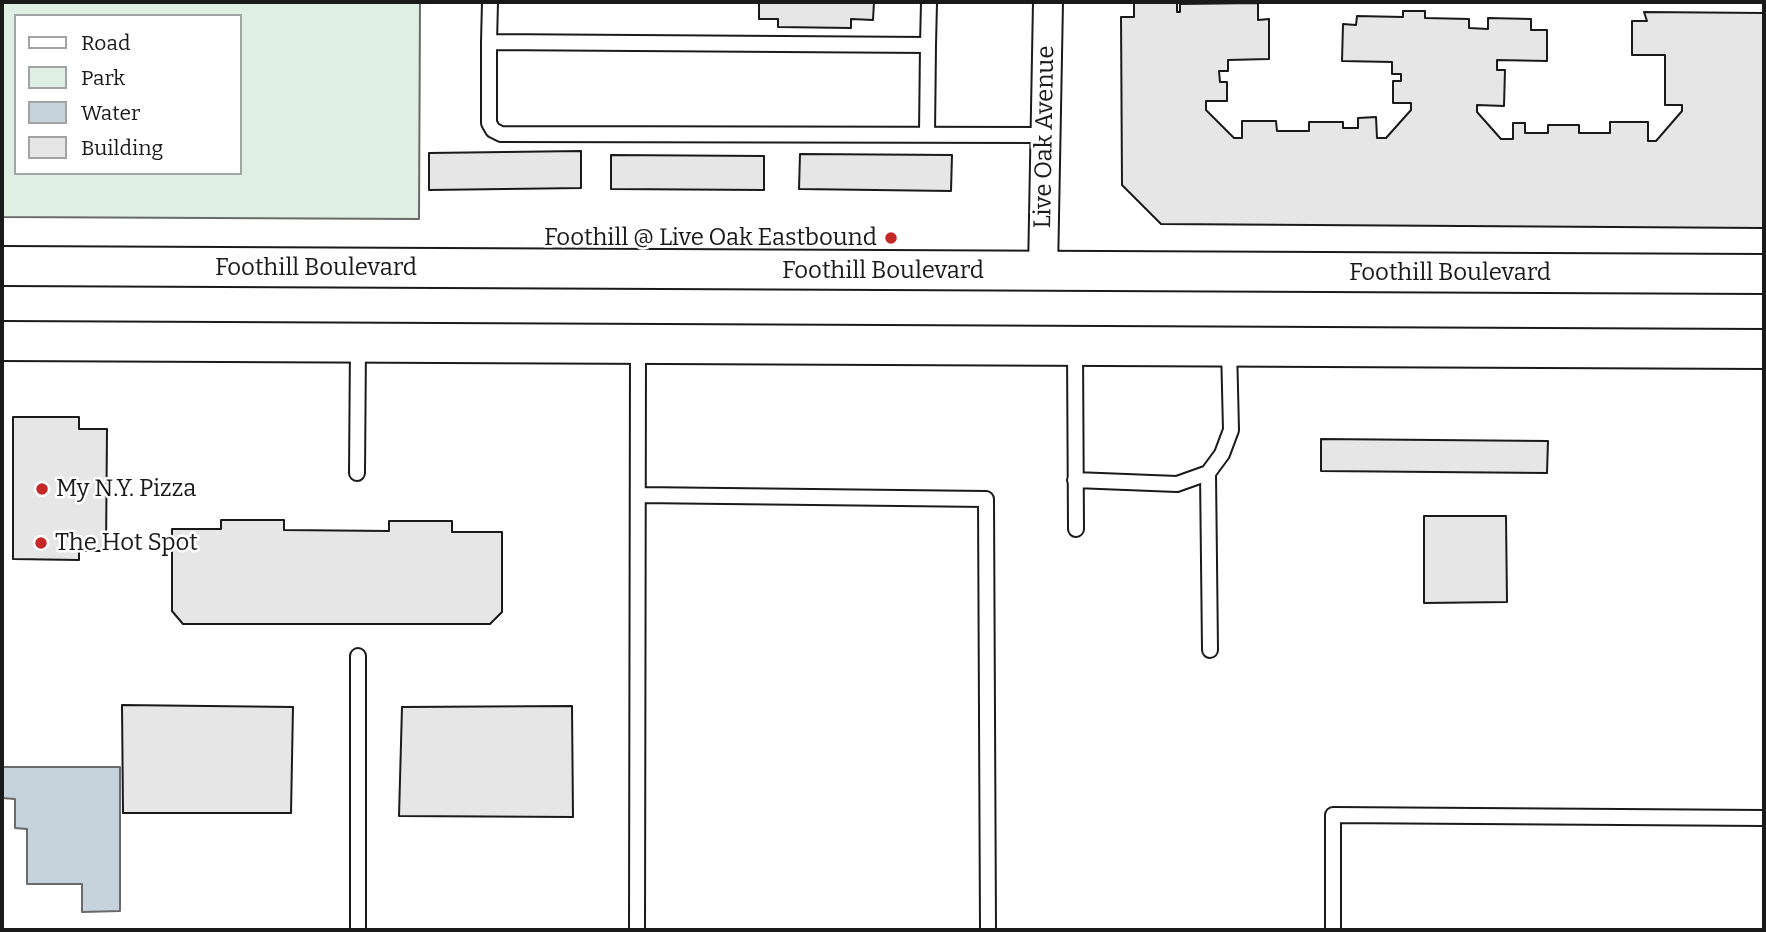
<!DOCTYPE html>
<html>
<head>
<meta charset="utf-8">
<style>
	body { margin:0 }
	#map { position:relative; width:1766px; height:932px; overflow:hidden; background:#fff; font-family:Bitter,serif }
	canvas { display:block }
	.frame { position:absolute; inset:0; border:4px solid #1a1a1a; pointer-events:none }
	.legend { position:absolute; left:14px; top:14px; width:228px; height:161px; box-sizing:border-box; background:#fff; border:2px solid #a3a3a3; margin:0; padding:9px 12px; list-style:none; font-size:21px; color:#1a1a1a }
	.legend li { display:flex; align-items:center; gap:14px; height:35px }
	.legend b { width:35px; border:2px solid #a3a3a3 }
</style>
</head>
<body>
<div id="map">
<canvas width="1766" height="932"></canvas>
<div class="frame"></div>
<ul class="legend">
<li><b style="height:9px;background:#fff"></b>Road</li>
<li><b style="height:19px;background:#e0efe3"></b>Park</li>
<li><b style="height:19px;background:#c6d2dc"></b>Water</li>
<li><b style="height:19px;background:#e6e6e6"></b>Building</li>
</ul>
</div>
<script>
const ctx = document.querySelector('canvas').getContext('2d');
ctx.lineJoin = 'round';
function fillPath(path, color) { ctx.fillStyle = color; ctx.fill(path, 'evenodd'); }
function stroke(path, color, width, dash) { ctx.strokeStyle = color; ctx.lineWidth = width; ctx.lineCap = dash ? 'butt' : 'round'; ctx.setLineDash(dash || []); ctx.stroke(path); }
function drawText(font, color, halo, rows, align = 'center') {
  ctx.font = font + ' Bitter,serif'; ctx.lineWidth = 5; ctx.setLineDash([]); ctx.textBaseline = 'middle'; ctx.strokeStyle = halo; ctx.fillStyle = color; for (const [text, x, y, turn = 0] of rows) {
    ctx.save(); ctx.translate(x, y); ctx.rotate((+turn || 0) * Math.PI / 180); ctx.textAlign = isNaN(turn) ? turn : align; if (halo) ctx.strokeText(text, 0, 0); ctx.fillText(text, 0, 0); ctx.restore();
  }
}
const green = new Path2D(`
	M 2,2 L 420,2 L 419,219 L 2,217 ZM 16,16 L 240,16 L 240,173 L 16,173 Z`);
fillPath(green, '#e0efe3');
stroke(green, '#6a6a6a', 2);
const water = new Path2D(`
	M 2,767 L 120,767 L 120,911 L 82,912 L 82,884 L 27,884 L 27,829 L 15,828 L 15,799 L 2,798 Z`);
fillPath(water, '#c6d2dc');
stroke(water, '#6a6a6a', 2);
const building = new Path2D(`
	M 759,2 L 874,2 L 873,20 L 851,19 L 851,28 L 778,27 L 778,19 L 759,19 Z
	M 1134,2 L 1177,2 L 1177,12 L 1180,12 L 1180,4 L 1258,3 L 1258,20 L 1269,19 L 1269,59 L 1228,60 L 1228,71 L 1219,71 L 1220,82 L 1227,82 L 1227,101 L 1206,101 L 1206,110 L 1234,138 L 1242,138 L 1242,121 L 1276,121 L 1277,131 L 1309,131 L 1309,122 L 1343,122 L 1343,128 L 1358,128 L 1358,118 L 1376,117 L 1377,138 L 1386,138 L 1411,110 L 1411,103 L 1393,103 L 1393,81 L 1401,81 L 1401,74 L 1392,74 L 1392,62 L 1342,61 L 1343,24 L 1356,25 L 1357,16 L 1403,17 L 1403,11 L 1425,11 L 1425,18 L 1469,19 L 1469,28 L 1488,29 L 1488,18 L 1531,19 L 1531,30 L 1547,30 L 1547,61 L 1497,60 L 1497,70 L 1505,70 L 1504,106 L 1477,105 L 1477,112 L 1501,139 L 1513,139 L 1513,123 L 1525,123 L 1525,133 L 1548,133 L 1548,125 L 1579,125 L 1579,133 L 1610,133 L 1610,122 L 1648,122 L 1648,141 L 1656,141 L 1682,111 L 1682,105 L 1665,105 L 1665,55 L 1632,55 L 1632,21 L 1647,21 L 1644,12 L 1764,13 L 1764,228 L 1161,224 L 1122,185 L 1121,17 L 1134,17 Z
	M 581,151 L 581,188 L 429,190 L 429,153 Z
	M 800,154 L 952,155 L 951,191 L 799,189 Z
	M 611,155 L 764,156 L 764,190 L 611,189 Z
	M 13,417 L 79,417 L 79,429 L 107,429 L 106,551 L 79,551 L 79,560 L 13,559 Z
	M 1321,439 L 1548,441 L 1547,473 L 1321,471 Z
	M 1424,516 L 1506,516 L 1507,602 L 1424,603 Z
	M 221,520 L 284,520 L 284,530 L 389,531 L 389,521 L 452,521 L 452,532 L 502,532 L 502,612 L 490,624 L 183,624 L 172,611 L 172,529 L 221,529 Z
	M 122,705 L 293,707 L 291,813 L 123,813 Z
	M 572,706 L 573,817 L 399,816 L 402,707 Z`);
fillPath(building, '#e6e6e6');
stroke(building, '#1a1a1a', 2);
const service = new Path2D(`
	M 490,2 L 489,42 L 928,45 L 929,2
	M 489,42 L 489,123 L 493,130 L 501,134 L 1045,135
	M 927,134 L 928,45
	M 1075,348 L 1076,529
	M 357,473 L 358,344
	M 1208,473 L 1210,650
	M 1075,480 L 1177,484 L 1208,473 L 1222,454 L 1231,430 L 1229,347
	M 639,495 L 986,499 L 988,930
	M 358,656 L 358,930
	M 637,930 L 638,346
	M 1333,930 L 1333,815 L 1764,818`);
const minor = new Path2D(`
	M 1043,271 L 1048,2`);
const primary = new Path2D(`
	M 2,266 L 1764,274
	M 2,341 L 1764,349`);
stroke(service, '#1a1a1a', 18);
stroke(minor, '#1a1a1a', 32);
stroke(primary, '#1a1a1a', 42);
stroke(service, '#fff', 14);
stroke(minor, '#fff', 28);
stroke(primary, '#fff', 38);
for (const [x, y, r, color] of [
	[891,238,7,"#c62828"],
	[42,489,7,"#c62828"],
	[41,543,7,"#c62828"]
]) { const dot = new Path2D(); dot.arc(x, y, r, 0, 2 * Math.PI); ctx.fillStyle = color; ctx.fill(dot); stroke(dot, '#fff', 2.5); }
drawText('24px', '#1a1a1a', '#fff', [
	["Live Oak Avenue",1045,137,-89],
	["Foothill Boulevard",316,268],
	["Foothill Boulevard",883,271],
	["Foothill Boulevard",1450,273]
]);
drawText('24px', '#1a1a1a', '#fff', [
	["Foothill @ Live Oak Eastbound",877,238,"right"],
	["My N.Y. Pizza",56,489],
	["The Hot Spot",55,543]
], 'left');
</script>
</body>
</html>
